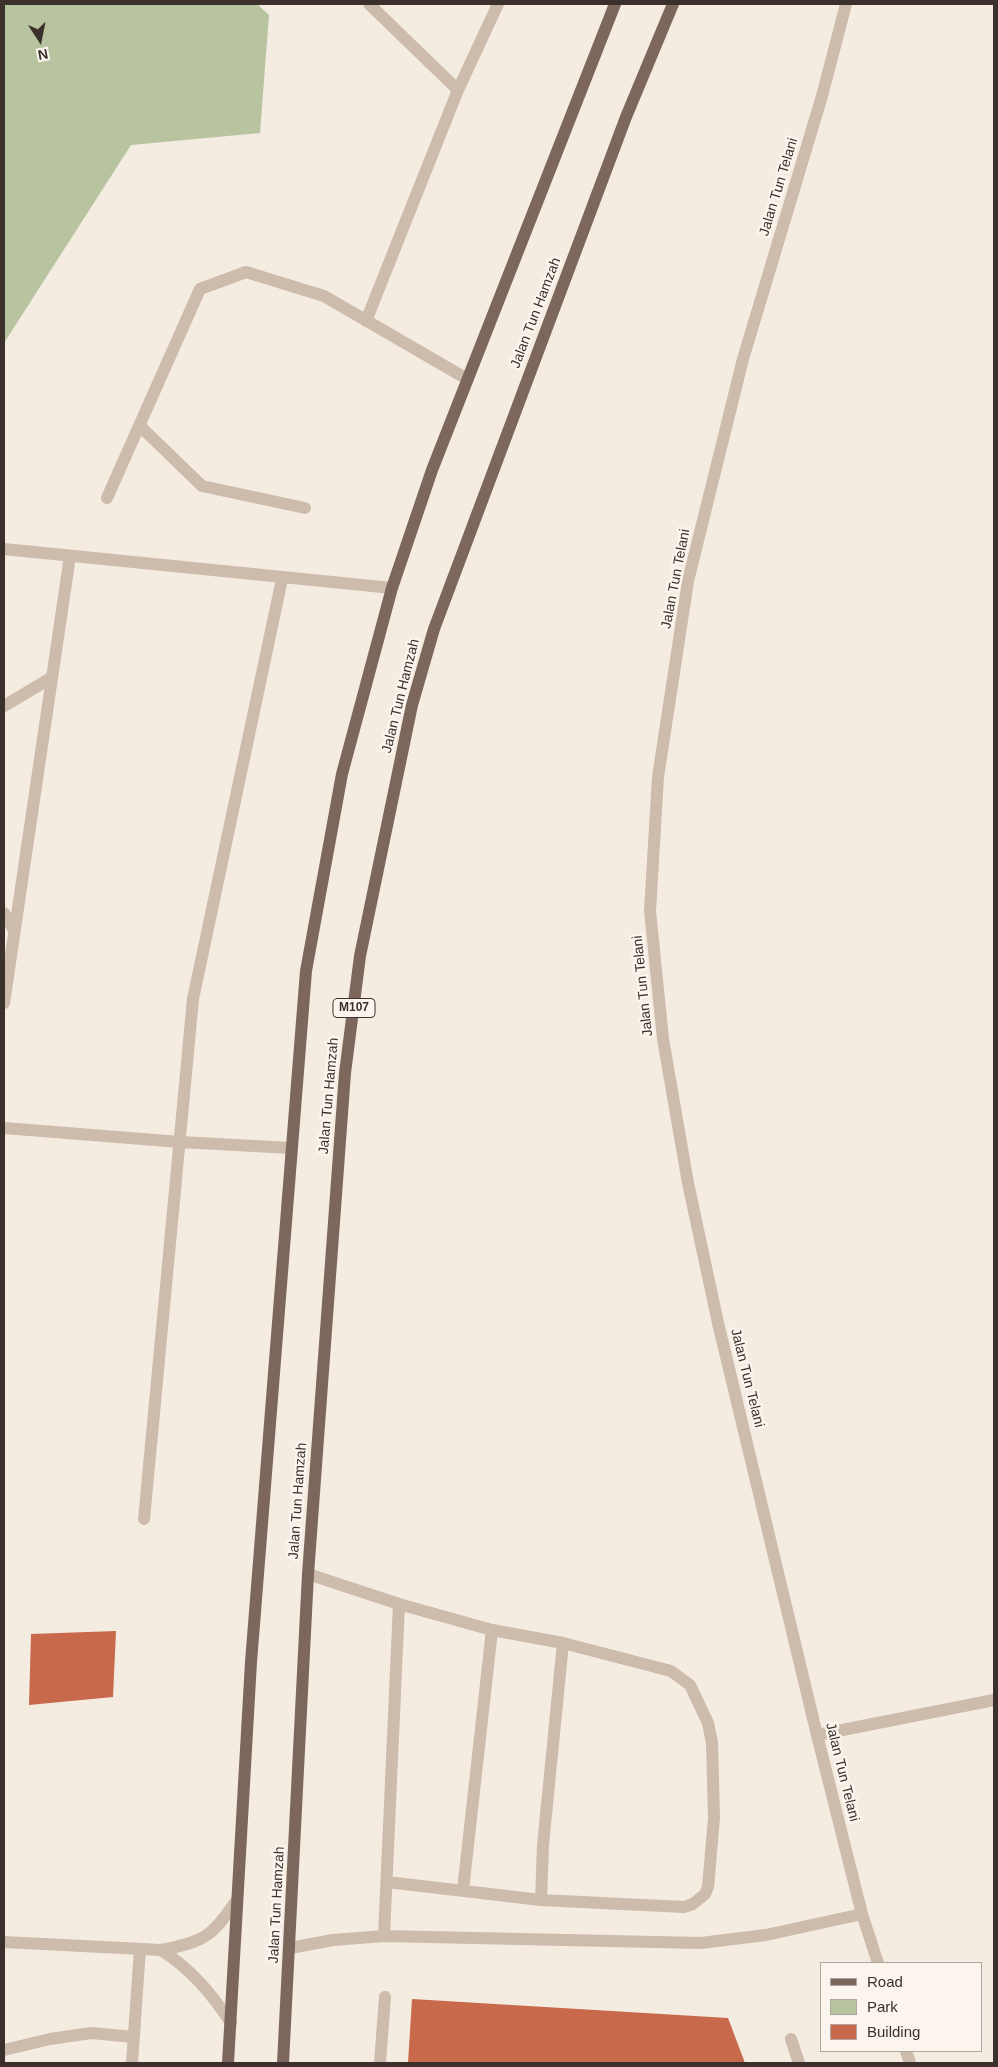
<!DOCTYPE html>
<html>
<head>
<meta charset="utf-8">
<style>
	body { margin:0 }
	#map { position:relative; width:998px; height:2067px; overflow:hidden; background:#f4ebe1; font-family:Helvetica,sans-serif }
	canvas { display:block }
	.frame { position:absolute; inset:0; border:5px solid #3b302b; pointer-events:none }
	.legend { position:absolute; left:820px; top:1962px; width:162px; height:90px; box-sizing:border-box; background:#fbf5ee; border:1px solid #aea6a0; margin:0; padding:6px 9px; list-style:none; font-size:15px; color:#3b302b }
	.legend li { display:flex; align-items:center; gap:10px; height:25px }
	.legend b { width:25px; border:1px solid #aea6a0 }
	.north { position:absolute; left:15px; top:15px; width:50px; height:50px; -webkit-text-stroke:4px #fbf5ee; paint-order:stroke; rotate:169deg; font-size:14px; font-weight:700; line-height:20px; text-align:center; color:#3b302b }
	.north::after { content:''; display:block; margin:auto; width:18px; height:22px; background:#3b302b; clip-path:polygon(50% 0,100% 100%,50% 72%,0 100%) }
</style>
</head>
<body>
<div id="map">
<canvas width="998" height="2067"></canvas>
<div class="frame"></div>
<ul class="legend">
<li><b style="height:6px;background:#7d675c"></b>Road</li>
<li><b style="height:14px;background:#b8c4a0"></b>Park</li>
<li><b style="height:14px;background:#c8694b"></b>Building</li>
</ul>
<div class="north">N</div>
</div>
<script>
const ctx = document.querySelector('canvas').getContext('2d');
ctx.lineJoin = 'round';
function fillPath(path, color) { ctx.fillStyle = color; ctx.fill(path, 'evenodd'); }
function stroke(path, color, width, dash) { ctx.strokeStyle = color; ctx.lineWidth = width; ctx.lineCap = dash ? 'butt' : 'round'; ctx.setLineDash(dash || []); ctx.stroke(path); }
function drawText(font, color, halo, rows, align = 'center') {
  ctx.font = font + ' Helvetica,sans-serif'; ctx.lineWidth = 5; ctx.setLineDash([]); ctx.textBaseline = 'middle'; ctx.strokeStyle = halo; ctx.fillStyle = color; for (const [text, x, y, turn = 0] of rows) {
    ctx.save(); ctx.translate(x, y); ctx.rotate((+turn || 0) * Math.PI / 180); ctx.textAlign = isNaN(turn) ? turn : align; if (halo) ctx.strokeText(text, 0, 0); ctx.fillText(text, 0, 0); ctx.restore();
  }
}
fillPath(new Path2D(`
	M 4,4 L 257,4 L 269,15 L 260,133 L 131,145 L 4,343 Z`), '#b8c4a0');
fillPath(new Path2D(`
	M 116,1631 L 113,1697 L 29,1705 L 31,1634 Z
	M 412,1999 L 728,2018 L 745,2063 L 408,2063 Z`), '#c8694b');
stroke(new Path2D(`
	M 369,4 L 458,90
	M 366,321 L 458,90 L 498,4
	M 140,426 L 202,486 L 305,508
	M 107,498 L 200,289 L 246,272 L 324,296 L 467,379
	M 4,549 L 392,588
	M 4,706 L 51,678
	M 4,913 L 14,930
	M 4,1003 L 70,556
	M 144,1519 L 193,999 L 282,579
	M 308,1574 L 399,1604 L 384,1936
	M 399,1604 L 492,1630 L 563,1643 L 671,1671 L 690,1685 L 708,1723 L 712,1743 L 714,1818 L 708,1887 L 705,1894 L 693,1904 L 684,1907 L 541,1900
	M 387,1882 L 541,1900 L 543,1845 L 563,1643
	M 463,1890 L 492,1630`), '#cdbbac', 12);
stroke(new Path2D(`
	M 4,1128 L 180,1142 L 291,1148
	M 817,1735 L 994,1700
	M 4,1942 L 161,1950 C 203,1942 212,1937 236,1901
	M 290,1948 L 333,1940 L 384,1936 L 701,1943 L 766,1935 L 862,1914
	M 161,1950 C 192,1970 211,1993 231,2023
	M 791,2039 L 799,2063
	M 4,2050 L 50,2039 L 91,2033 L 134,2037
	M 132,2063 L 140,1949
	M 380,2063 L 385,1997`), '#cdbbac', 12);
stroke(new Path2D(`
	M 846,4 L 822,96 L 743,359 L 688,581 L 658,777 L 650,911 L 663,1039 L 688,1183 L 718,1323 L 817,1735 L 862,1914 L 878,1963
	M 906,2051 L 910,2063`), '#cdbbac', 12);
stroke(new Path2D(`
	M 228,2063 L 251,1662 L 306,971 L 342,774 L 392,588 L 432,470 L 615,4
	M 283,2063 L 308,1574 L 345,1073 L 360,956 L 412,705 L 434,629 L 626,117 L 673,4`), '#7d675c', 12);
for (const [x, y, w] of [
	[354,1008,42]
]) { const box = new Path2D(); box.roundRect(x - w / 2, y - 9.5, w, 19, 4); ctx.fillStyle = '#fbf5ee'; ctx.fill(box); stroke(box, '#3b302b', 1); }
drawText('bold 12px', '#3b302b', null, [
	["M107",354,1008]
]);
drawText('14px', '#3b302b', '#fbf5ee', [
	["Jalan Tun Telani",779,187,-73],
	["Jalan Tun Hamzah",536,313,-69],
	["Jalan Tun Telani",676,579,-79],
	["Jalan Tun Hamzah",401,696,-76],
	["Jalan Tun Telani",643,986,-96],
	["Jalan Tun Hamzah",329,1096,-85],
	["Jalan Tun Telani",747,1378,76],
	["Jalan Tun Hamzah",298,1501,-86],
	["Jalan Tun Telani",842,1772,76],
	["Jalan Tun Hamzah",277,1905,-87]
]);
</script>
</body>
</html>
